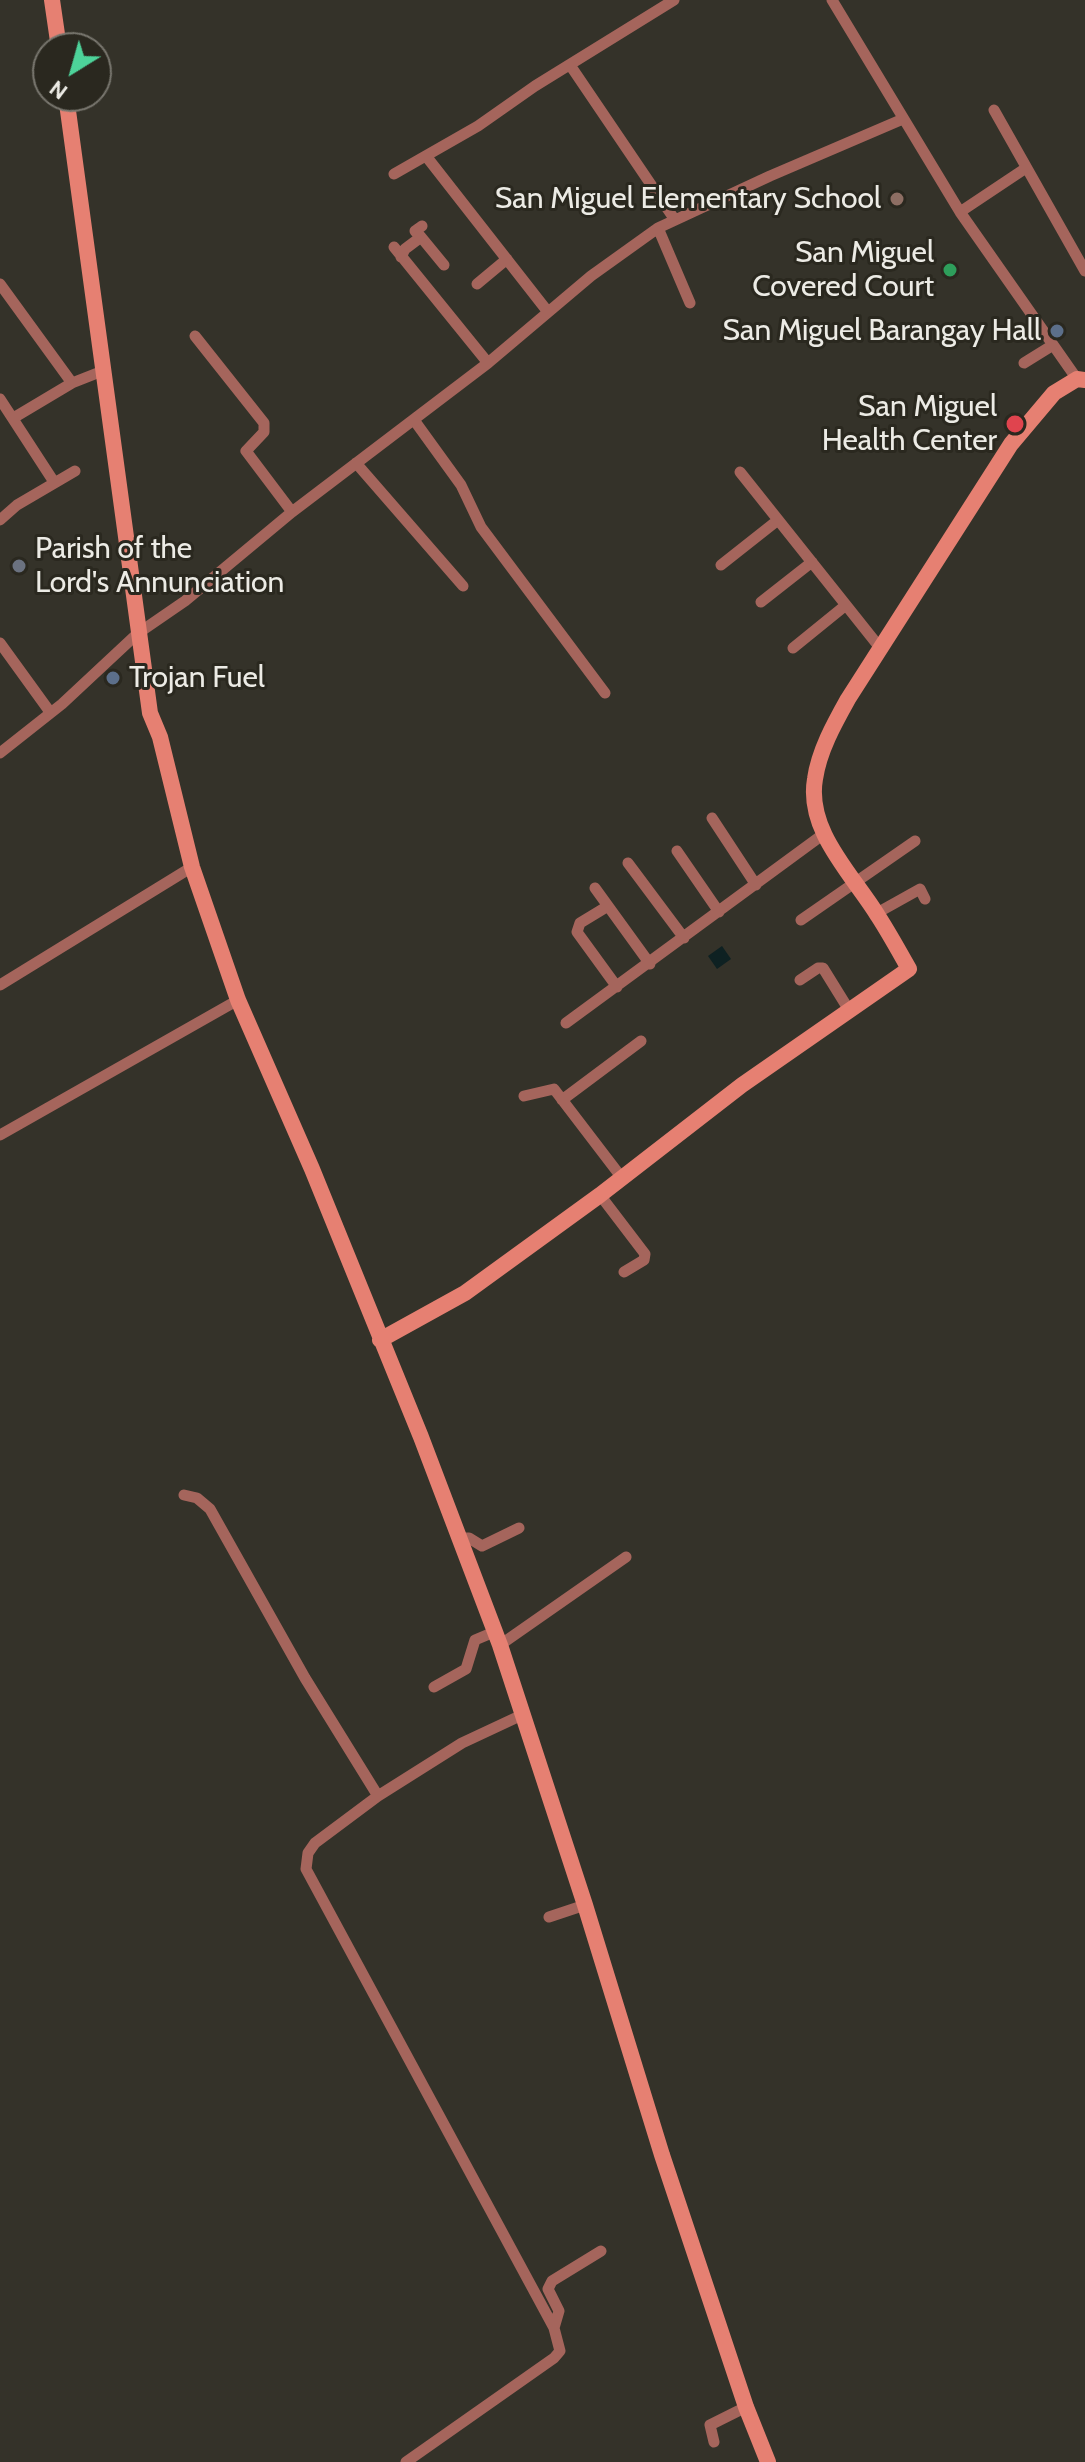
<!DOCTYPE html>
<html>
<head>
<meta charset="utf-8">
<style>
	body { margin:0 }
	#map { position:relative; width:1085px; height:2462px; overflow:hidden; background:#343229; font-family:Cabin,sans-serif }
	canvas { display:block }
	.north { position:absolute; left:32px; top:32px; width:80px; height:80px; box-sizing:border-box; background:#2a281f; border:2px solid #78766e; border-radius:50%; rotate:217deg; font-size:22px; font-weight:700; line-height:32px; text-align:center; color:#ecebe5 }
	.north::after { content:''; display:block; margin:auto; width:28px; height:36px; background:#4dd39a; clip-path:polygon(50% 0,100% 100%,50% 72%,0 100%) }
</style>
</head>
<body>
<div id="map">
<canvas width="1085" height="2462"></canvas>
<div class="north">N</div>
</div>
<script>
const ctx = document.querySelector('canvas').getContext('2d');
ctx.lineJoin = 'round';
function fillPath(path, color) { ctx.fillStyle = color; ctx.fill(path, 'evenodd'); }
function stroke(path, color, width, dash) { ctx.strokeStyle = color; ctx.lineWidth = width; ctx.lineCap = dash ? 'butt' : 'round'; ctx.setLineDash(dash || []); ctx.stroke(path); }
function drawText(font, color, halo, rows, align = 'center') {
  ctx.font = font + ' Cabin,sans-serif'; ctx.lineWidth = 6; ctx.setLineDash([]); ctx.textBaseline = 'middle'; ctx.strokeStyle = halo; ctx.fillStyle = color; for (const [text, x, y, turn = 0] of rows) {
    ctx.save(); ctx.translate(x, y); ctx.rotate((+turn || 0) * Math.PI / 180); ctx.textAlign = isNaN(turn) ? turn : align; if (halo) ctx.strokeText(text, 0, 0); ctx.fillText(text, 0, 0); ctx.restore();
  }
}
fillPath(new Path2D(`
	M 722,946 L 731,959 L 717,969 L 708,956 Z`), '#0e2122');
stroke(new Path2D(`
	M 832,0 L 960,212 L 1077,379
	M 570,65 L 675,220
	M 994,110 L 1085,271
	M 426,156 L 548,312
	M 394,174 L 478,126 L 535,86 L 674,0
	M 960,212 L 1026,168
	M 658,228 L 690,303
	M 421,237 L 444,265
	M 394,247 L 488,363
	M 401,257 L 405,249 L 421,237 L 415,231 L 422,226
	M 0,284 L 72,383
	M 477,284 L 507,259
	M 195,336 L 264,423 L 264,432 L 246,451 L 292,512
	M 1024,363 L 1053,345
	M 0,399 L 54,482
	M 15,417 L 72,383 L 105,370
	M 414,420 L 461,485 L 481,527 L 605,693
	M 356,463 L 463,586
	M 740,472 L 881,649
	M 0,520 L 17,505 L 75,471
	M 721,565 L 778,520
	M 761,602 L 812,562
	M 0,643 L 50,712
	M 793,648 L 846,605
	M 0,753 L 62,704 L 137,634 L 185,601 L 292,512 L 488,363 L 591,276 L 658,228 L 770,176 L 903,119
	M 712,818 L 756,885
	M 677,851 L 719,912
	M 628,863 L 684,938
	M 595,888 L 650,964
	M 608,906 L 580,923 L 577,932 L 617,987
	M 877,913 L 920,889 L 925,899
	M 801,920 L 915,841
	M 800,980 L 818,968 L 823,968 L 849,1010
	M 0,985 L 192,867
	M 566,1023 L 825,833
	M 524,1096 L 554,1089 L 622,1178
	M 562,1100 L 641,1041
	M 0,1135 L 238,1000
	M 600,1195 L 645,1254 L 644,1260 L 624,1272
	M 184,1495 L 197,1498 L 210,1509 L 305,1678 L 378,1796
	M 458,1538 L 469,1538 L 482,1546 L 519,1528
	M 500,1645 L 626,1557
	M 434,1687 L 466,1669 L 475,1640 L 494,1632
	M 549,1917 L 585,1905
	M 554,2328 L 559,2311 L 548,2289 L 552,2281 L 601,2251
	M 714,2442 L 710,2425 L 746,2407
	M 406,2462 L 554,2358 L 560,2351 L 554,2328 L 306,1869 L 308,1853 L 315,1843 L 378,1796 L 462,1743 L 524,1714`), '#a5655c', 11);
stroke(new Path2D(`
	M 52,0 L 59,48
	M 66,96 L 150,713 L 160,737 L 192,867 L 238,1000 L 312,1169 L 421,1437 L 500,1645 L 585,1905 L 662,2155 L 746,2407 L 768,2462
	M 380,1340 L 465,1293 L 600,1195 L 742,1085 L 909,969 C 899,951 889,933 878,916 C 853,875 806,831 815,779 C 819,751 834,724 848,699 L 1011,444 L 1054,393 L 1077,379 L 1085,380`), '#e68072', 16);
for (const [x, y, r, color] of [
	[897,199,8,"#8d6e63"],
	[950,270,8,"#2e9e5b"],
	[1057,331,8,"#5c6f8a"],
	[1015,424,10,"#e0444e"],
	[19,566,8,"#6b7280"],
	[113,678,8,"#5c6f8a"]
]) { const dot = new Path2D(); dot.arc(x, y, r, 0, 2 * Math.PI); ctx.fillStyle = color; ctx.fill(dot); stroke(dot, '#2a281f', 3); }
drawText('30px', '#ecebe5', '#2a281f', [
	["San Miguel Elementary School",881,199],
	["San Miguel",934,253],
	["Covered Court",934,287],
	["San Miguel Barangay Hall",1041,331],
	["San Miguel",997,407],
	["Health Center",997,441],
	["Parish of the",35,549,"left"],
	["Lord's Annunciation",35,583,"left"],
	["Trojan Fuel",129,678,"left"]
], 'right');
</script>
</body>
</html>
